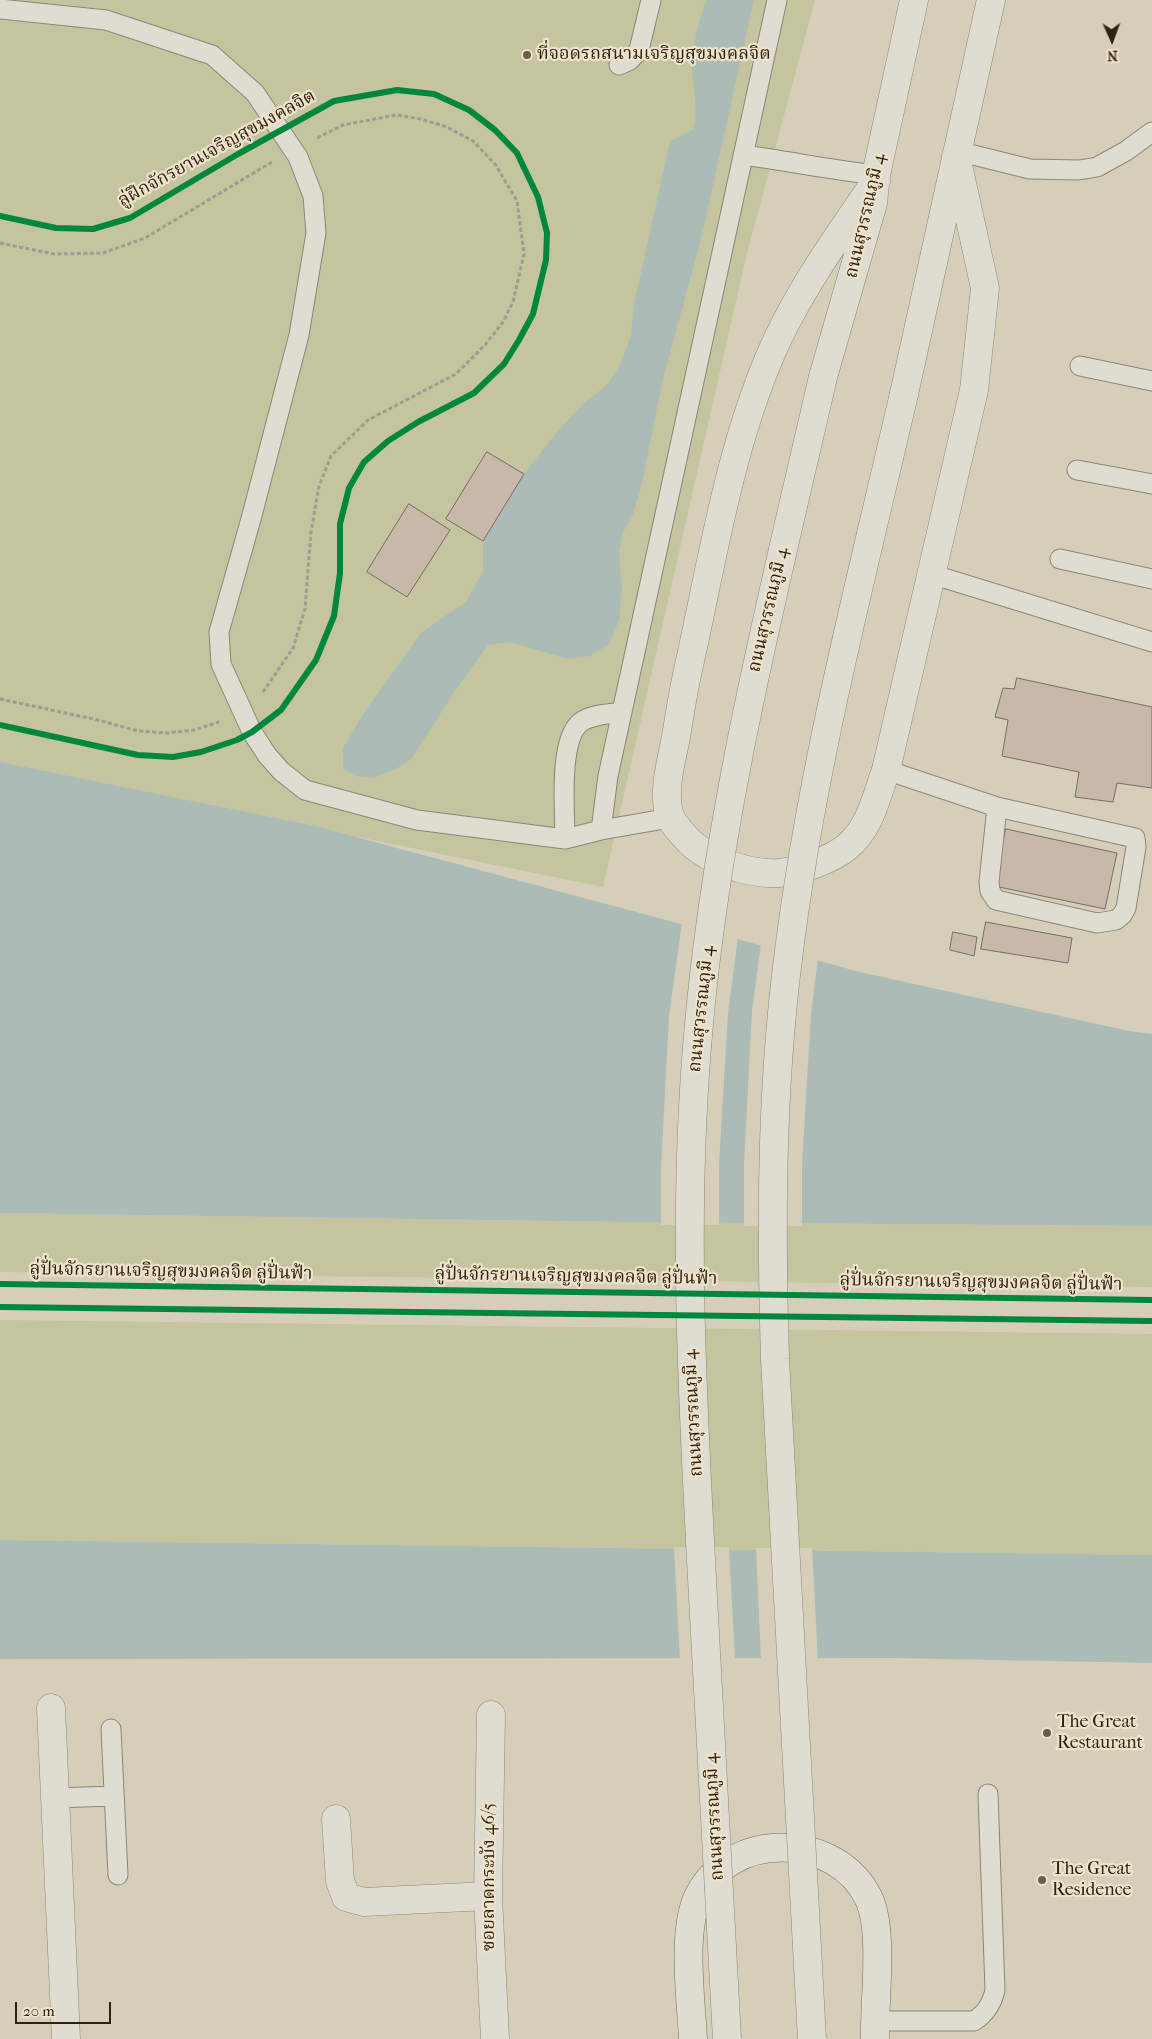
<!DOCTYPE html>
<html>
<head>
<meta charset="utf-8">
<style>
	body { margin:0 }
	#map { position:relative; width:1152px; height:2039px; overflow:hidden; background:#d6ceb9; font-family:"IM FELL French Canon",serif }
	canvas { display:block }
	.north { position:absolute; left:1087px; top:15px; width:50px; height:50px; -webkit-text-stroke:4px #ece3ca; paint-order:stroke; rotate:178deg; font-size:14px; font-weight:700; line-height:20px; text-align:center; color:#302010 }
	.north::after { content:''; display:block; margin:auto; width:18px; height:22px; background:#302010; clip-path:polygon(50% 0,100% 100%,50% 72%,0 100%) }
	.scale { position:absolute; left:15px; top:2002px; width:96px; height:22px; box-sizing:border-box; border:2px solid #302010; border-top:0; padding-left:6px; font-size:15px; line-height:18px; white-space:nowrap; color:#302010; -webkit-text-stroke:4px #ece3ca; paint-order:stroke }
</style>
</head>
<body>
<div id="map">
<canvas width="1152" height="2039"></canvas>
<div class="north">N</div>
<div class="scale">20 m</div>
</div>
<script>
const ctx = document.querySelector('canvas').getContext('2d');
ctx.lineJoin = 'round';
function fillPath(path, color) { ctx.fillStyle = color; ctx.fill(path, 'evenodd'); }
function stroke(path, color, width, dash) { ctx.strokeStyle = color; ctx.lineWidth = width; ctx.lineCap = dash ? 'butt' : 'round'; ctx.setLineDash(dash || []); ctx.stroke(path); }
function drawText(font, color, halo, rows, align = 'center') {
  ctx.font = font + ' "IM FELL French Canon","Noto Serif Thai",serif'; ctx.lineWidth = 4.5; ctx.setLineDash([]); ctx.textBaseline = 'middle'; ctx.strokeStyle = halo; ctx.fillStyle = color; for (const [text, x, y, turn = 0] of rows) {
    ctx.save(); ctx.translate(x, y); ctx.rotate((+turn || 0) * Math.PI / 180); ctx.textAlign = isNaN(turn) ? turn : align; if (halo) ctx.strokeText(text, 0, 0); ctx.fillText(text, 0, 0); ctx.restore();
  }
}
fillPath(new Path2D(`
	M 0,0 L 815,0 L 746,257 L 603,887 L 0,764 Z
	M 0,1213 L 624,1222 L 1152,1226 L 1152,1287 L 0,1272 Z
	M 0,1320 L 1152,1334 L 1152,1555 L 0,1540 Z`), '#c4c49e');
fillPath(new Path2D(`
	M 707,0 L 754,0 L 702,235 L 663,379 L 641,487 L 632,517 L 623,532 L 619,552 L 622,590 L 619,620 L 609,644 L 590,656 L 568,659 L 509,642 L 488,645 L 455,691 L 411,759 L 396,769 L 374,778 L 355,776 L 343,768 L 343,748 L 366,710 L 422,632 L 466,602 L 483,571 L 483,541 L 524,474 L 557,432 L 584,403 L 608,384 L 621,363 L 631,336 L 634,305 L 670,141 L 693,130 C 699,107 693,91 692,68 C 692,50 699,16 707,0 Z
	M 0,762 L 315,826 L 864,973 L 1129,1031 L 1152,1034 L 1152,1226 L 624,1222 L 0,1213 Z
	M 0,1540 L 1152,1555 L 1152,1663 L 892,1658 L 0,1659 Z`), '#abbcb6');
fillPath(new Path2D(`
	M 682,922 L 738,937 L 728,1013 L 719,1164 L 719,1225 L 661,1225 L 661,1168 L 669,1016 Z
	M 761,943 L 818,958 L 811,1014 L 802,1164 L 802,1226 L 744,1226 L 744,1164 L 752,1011 Z
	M 674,1547 L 729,1547 L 735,1660 L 680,1661 Z
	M 756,1548 L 812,1548 L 818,1660 L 761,1660 Z`), '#d6ceb9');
const building = new Path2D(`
	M 487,452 L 524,474 L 483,541 L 446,519 Z
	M 409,504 L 450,530 L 407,597 L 367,572 Z
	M 1017,678 L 1152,707 L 1152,788 L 1117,783 L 1113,802 L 1075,797 L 1079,772 L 1002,756 L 1008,720 L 995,717 L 1003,688 L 1014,689 Z
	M 1006,829 L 1117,853 L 1105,909 L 994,886 Z
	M 986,922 L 1072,938 L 1068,963 L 981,949 Z
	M 953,932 L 977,937 L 974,956 L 950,950 Z`);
fillPath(building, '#c7b8a9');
stroke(building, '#756e62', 1);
const lane = new Path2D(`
	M 0,9 L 106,20 L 212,55 L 255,93 L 298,157 L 313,196 L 316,233 L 299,335 L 251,519 L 219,632 L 221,664 L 252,732 L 267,755 L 281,771 L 305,790 L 417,820 L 565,839
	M 619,65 L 630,60 L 639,50 L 651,0
	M 957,151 L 1030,169 L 1079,170 L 1097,167 L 1126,151 L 1152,132
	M 743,155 C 788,161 832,170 876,175
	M 1080,366 L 1152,381
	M 1077,470 L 1152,484
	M 1060,559 L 1152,579
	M 931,574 L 1152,642
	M 886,770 L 997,807
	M 997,807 L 1135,838 L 1136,847 L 1126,908 L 1122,915 L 1116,920 L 1097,923 L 996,900 L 990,891 L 989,882 Z
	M 670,818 L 601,830 L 608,776 L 777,0
	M 601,830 L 565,839 C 565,812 558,739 581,722 C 592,714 610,714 622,712
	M 111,1729 L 118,1875
	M 55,1798 L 114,1796
	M 875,2021 L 974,2021 C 986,2013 992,2004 995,1990 L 988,1794`);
const street = new Path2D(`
	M 876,181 C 841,232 805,282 778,338 C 731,439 714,552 690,661 C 684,686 680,712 676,737 C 671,762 663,790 669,814 C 672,823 680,831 686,838 C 706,860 749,875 779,873 C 799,871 831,860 847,847 C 870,828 876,798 886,770 L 974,390 L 985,288 L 956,156
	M 823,377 L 873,203 L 876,175 L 914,0
	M 904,394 L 991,0
	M 51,1708 L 66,2039
	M 491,1715 L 488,1896 L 495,2039
	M 336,1819 L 340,1881 L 346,1897 L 364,1902 L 488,1896`);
const secondary = new Path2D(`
	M 693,2039 C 691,2001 682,1934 697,1899 C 728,1830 837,1831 869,1899 C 884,1932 874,2001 875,2039`);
stroke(lane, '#8c8678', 21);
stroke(street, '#8c8678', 29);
stroke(secondary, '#756e62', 29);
stroke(new Path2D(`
	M 0,243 L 54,254 L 103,253 L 145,238 L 272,162
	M 263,692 L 293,648 L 305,609 L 311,532 L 319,486 L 331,456 L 368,420 L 456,374 L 485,345 L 503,322 L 513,302 L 524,254 L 517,201 L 495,164 L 473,141 L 447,127 L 421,119 L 396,115 L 343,125 L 317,138
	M 0,699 L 98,720 L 138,731 L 168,733 L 194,730 L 219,722`), '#a09b92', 3, [4, 2.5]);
stroke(lane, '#dfdcd1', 19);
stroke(street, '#dfdcd1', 28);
stroke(secondary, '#dfdcd1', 28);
const streetBridge = new Path2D(`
	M 727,2039 C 718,1879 710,1720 701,1560 C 692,1389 683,1218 697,1047 C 715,820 772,599 823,377
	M 812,2039 L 775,1359 C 771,1228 771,1097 787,967 C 810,773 860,584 904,394`);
stroke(streetBridge, '#8c8678', 29, []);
stroke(streetBridge, '#dfdcd1', 28);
stroke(new Path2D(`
	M 0,216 L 56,228 L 93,229 L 130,218 L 238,154 L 334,101 L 397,90 L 434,94 L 469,110 L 495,130 L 517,153 L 538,197 L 547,233 L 546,260 L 533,314 L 519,340 L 504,364 L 474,393 L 418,422 L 388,441 L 364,462 L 349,488 L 340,524 L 340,573 L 334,616 L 316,660 L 281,710 L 252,732 L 237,740 L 201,752 L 173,757 L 138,755 L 0,725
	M 0,1284 L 1152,1300
	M 0,1307 L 1152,1321`), '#00873e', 6);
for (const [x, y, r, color] of [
	[527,55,5,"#6a5d4b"],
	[1047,1733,5,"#6a5d4b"],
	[1042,1880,5,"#6a5d4b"]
]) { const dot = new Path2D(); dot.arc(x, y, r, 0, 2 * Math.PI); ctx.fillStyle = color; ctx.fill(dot); stroke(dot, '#ece3ca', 2); }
drawText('18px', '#302010', '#ece3ca', [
	["ที่จอดรถสนามเจริญสุขมงคลจิต",537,55],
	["The Great",1057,1723],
	["Restaurant",1057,1744],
	["The Great",1052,1870],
	["Residence",1052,1891]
], 'left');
drawText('18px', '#302010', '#ece3ca', [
	["ลู่ฝึกจักรยานเจริญสุขมงคลจิต",217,149,-29],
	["ถนนสุวรรณภูมิ 4",866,216,-77],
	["ถนนสุวรรณภูมิ 4",769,610,-77],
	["ถนนสุวรรณภูมิ 4",702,1009,-84],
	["ลู่ปั่นจักรยานเจริญสุขมงคลจิต ลู่ปั่นฟ้า",171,1272,1],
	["ลู่ปั่นจักรยานเจริญสุขมงคลจิต ลู่ปั่นฟ้า",576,1277,1],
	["ลู่ปั่นจักรยานเจริญสุขมงคลจิต ลู่ปั่นฟ้า",981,1283,1],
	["ถนนสุวรรณภูมิ 4",694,1413,-93],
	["ถนนสุวรรณภูมิ 4",715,1817,-93],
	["ซอยลาดกระบัง 46/5",490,1877,-90]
]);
</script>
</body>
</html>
